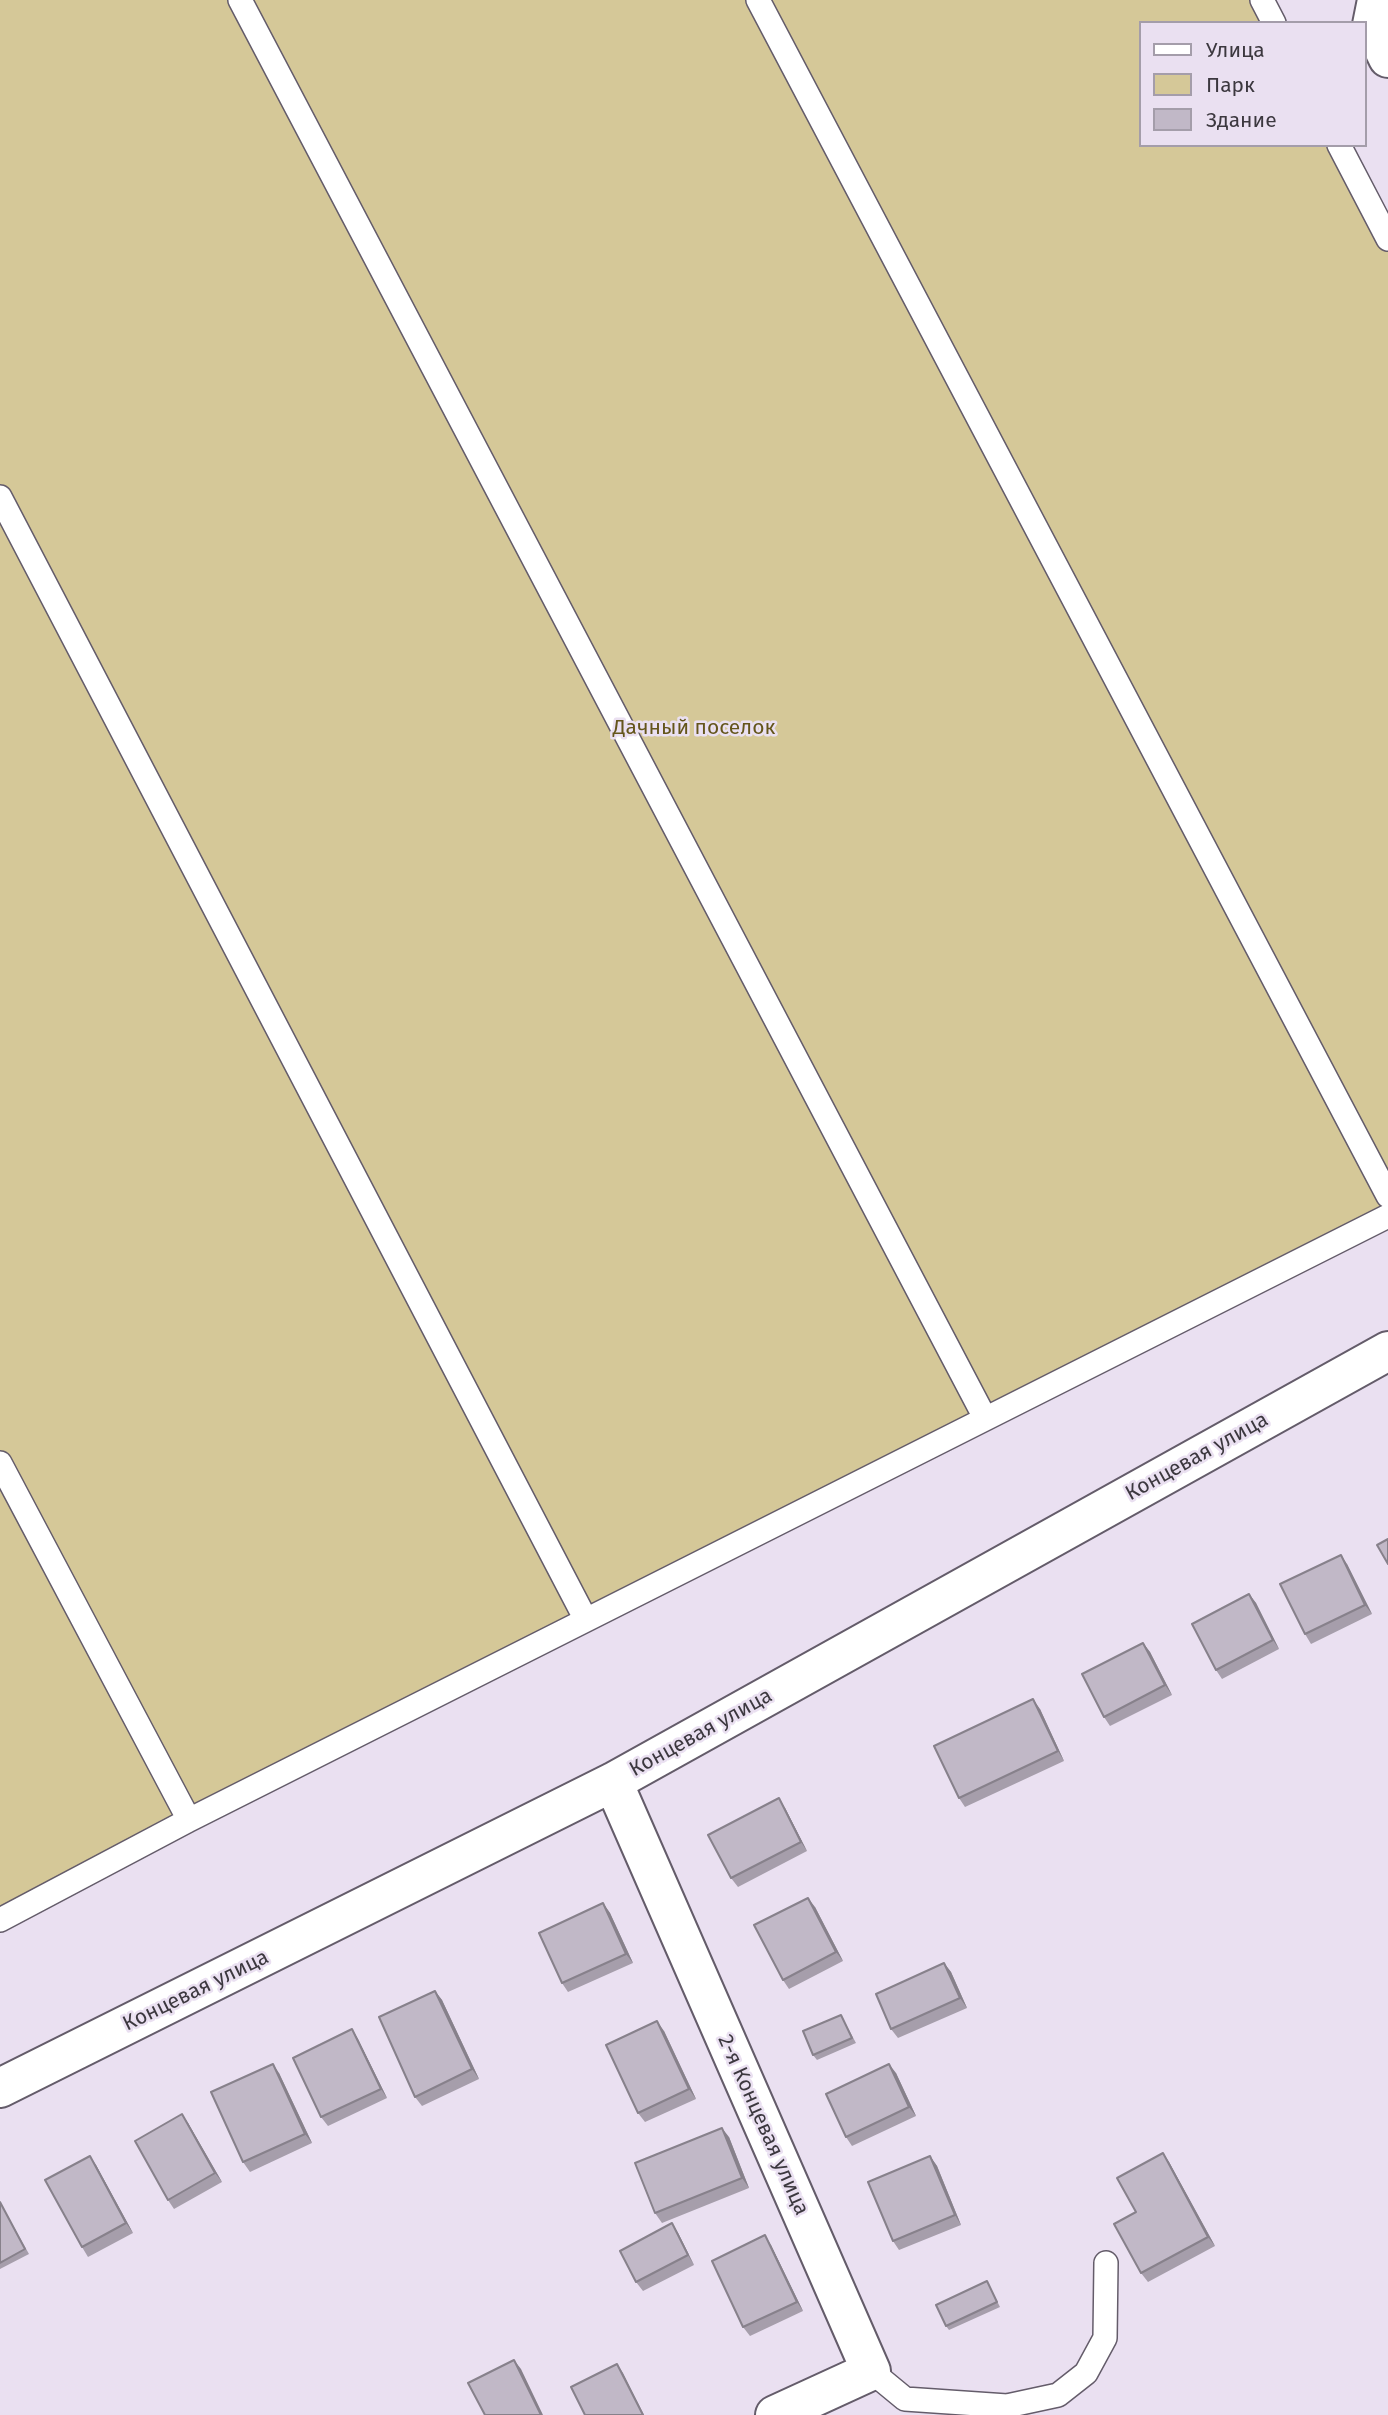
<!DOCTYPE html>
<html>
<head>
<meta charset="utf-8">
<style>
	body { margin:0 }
	#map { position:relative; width:1388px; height:2415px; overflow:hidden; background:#eae0f1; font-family:"Fira Sans",sans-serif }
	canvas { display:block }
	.legend { position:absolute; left:1139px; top:21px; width:228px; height:126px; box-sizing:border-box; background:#eae0f1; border:2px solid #a49daa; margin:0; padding:9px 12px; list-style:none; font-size:21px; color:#3c383f }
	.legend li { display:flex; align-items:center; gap:14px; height:35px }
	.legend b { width:35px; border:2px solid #a49daa }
</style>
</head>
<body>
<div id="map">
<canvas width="1388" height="2415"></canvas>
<ul class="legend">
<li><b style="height:9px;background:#fff"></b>Улица</li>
<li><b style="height:19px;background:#d5c898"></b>Парк</li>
<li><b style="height:19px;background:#c1b8c7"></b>Здание</li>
</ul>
</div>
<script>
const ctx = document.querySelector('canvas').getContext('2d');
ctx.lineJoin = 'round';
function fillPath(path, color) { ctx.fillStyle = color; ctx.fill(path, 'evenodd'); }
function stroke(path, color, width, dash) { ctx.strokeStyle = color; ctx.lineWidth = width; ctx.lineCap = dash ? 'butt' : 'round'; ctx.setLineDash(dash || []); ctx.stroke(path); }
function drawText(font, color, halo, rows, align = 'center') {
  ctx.font = font + ' "Fira Sans",sans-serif'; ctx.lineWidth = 5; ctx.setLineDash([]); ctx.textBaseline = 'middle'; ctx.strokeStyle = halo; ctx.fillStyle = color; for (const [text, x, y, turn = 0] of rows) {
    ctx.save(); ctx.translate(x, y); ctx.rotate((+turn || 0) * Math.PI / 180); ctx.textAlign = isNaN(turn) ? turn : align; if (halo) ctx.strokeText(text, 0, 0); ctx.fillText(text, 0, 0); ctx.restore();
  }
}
fillPath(new Path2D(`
	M 0,0 L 1262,0 L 1274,23 L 1141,23 L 1141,145 L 1339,145 L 1388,239 L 1388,1216 L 0,1920 Z`), '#d5c898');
const lane = new Path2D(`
	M 240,0 L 985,1418
	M 758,0 L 1388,1196
	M 1262,0 L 1274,23
	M 1339,145 L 1388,239
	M 0,497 L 586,1620
	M 0,1463 L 189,1820
	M 0,1920 L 189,1820 L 1388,1216
	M 871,2371 L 905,2399 L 1007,2406 L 1058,2395 L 1086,2373 L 1105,2338 L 1106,2263`);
const street = new Path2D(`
	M 1377,0 L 1372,25 L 1388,58
	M 613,1782 L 871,2371 L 775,2415
	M 0,2088 L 613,1782 L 1388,1351`);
stroke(lane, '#645c6a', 26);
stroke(street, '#645c6a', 42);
stroke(lane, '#fff', 23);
stroke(street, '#fff', 38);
fillPath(new Path2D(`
	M 1347,1564 L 1372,1614 L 1311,1644 L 1305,1634 Z
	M 1249,1594 L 1256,1603 L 1279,1649 L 1222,1679 L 1216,1670 Z
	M 1143,1643 L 1150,1652 L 1172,1695 L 1110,1726 L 1104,1717 Z
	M 1040,1709 L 1064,1761 L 965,1807 L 959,1798 Z
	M 785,1808 L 807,1851 L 738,1887 L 731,1878 Z
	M 603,1903 L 610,1913 L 633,1963 L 568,1992 L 562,1983 Z
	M 815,1907 L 843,1961 L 789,1989 L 783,1980 Z
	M 944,1963 L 951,1972 L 967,2008 L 898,2038 L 891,2029 Z
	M 435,1991 L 442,2000 L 479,2079 L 422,2106 L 415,2097 Z
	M 841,2015 L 856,2043 L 817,2060 L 813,2055 Z
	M 352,2029 L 358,2039 L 387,2098 L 328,2126 L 321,2117 Z
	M 664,2031 L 696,2099 L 645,2122 L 638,2113 Z
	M 279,2073 L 312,2143 L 250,2172 L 243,2162 Z
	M 896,2073 L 916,2116 L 852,2146 L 846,2137 Z
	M 188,2123 L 222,2182 L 174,2209 L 168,2200 Z
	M 729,2137 L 749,2188 L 662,2223 L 655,2213 Z
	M 1163,2153 L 1169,2162 L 1215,2246 L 1148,2282 L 1141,2273 L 1136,2212 Z
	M 930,2156 L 937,2166 L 961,2225 L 899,2250 L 893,2241 Z
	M 96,2165 L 133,2233 L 88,2257 L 82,2247 Z
	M 0,2202 L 29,2254 L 0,2269 Z
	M 672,2223 L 678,2233 L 694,2265 L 643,2291 L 636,2282 Z
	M 771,2245 L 803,2311 L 750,2336 L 743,2327 Z
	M 987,2281 L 1000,2307 L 949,2330 L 946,2326 Z`), '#a69eab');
fillPath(new Path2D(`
	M 1341,1555 L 1347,1564 L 1372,1614 L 1365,1605 Z
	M 1249,1594 L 1256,1603 L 1279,1649 L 1273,1640 Z
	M 1143,1643 L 1150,1652 L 1172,1695 L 1165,1685 Z
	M 1033,1699 L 1040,1709 L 1064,1761 L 1058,1751 Z
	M 779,1798 L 785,1808 L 807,1851 L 801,1842 Z
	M 808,1898 L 815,1907 L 843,1961 L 836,1952 Z
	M 603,1903 L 610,1913 L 633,1963 L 626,1954 Z
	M 944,1963 L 951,1972 L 967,2008 L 960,1998 Z
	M 435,1991 L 442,2000 L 479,2079 L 472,2069 Z
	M 657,2021 L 664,2031 L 696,2099 L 689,2089 Z
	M 352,2029 L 358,2039 L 387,2098 L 381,2089 Z
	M 273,2064 L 279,2073 L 312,2143 L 305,2134 Z
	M 889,2064 L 896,2073 L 916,2116 L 909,2107 Z
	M 182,2114 L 188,2123 L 222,2182 L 215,2173 Z
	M 722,2128 L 729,2137 L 749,2188 L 742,2178 Z
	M 1163,2153 L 1169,2162 L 1215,2246 L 1208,2237 Z
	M 90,2156 L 96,2165 L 133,2233 L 126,2223 Z
	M 930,2156 L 937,2166 L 961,2225 L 955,2215 Z
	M 672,2223 L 678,2233 L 694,2265 L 688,2255 Z
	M 765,2235 L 771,2245 L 803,2311 L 797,2302 Z
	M 514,2360 L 521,2369 L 543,2415 L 541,2415 Z
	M 617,2364 L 623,2373 L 644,2415 L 643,2415 Z`), '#87818b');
const building = new Path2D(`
	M 1388,1539 L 1388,1564 L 1377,1545 Z
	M 1341,1555 L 1365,1605 L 1305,1634 L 1280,1584 Z
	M 1249,1594 L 1273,1640 L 1216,1670 L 1192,1624 Z
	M 1143,1643 L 1165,1685 L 1104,1717 L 1082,1674 Z
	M 1033,1699 L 1058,1751 L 959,1798 L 934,1746 Z
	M 779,1798 L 801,1842 L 731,1878 L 708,1835 Z
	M 808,1898 L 836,1952 L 783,1980 L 754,1925 Z
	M 603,1903 L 626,1954 L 562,1983 L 539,1933 Z
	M 944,1963 L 960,1998 L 891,2029 L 876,1994 Z
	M 435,1991 L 472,2069 L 415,2097 L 379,2017 Z
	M 841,2015 L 852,2038 L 813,2055 L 803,2031 Z
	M 657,2021 L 689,2089 L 638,2113 L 606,2045 Z
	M 352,2029 L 381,2089 L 321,2117 L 293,2058 Z
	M 273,2064 L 305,2134 L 243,2162 L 211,2092 Z
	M 889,2064 L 909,2107 L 846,2137 L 826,2094 Z
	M 182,2114 L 215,2173 L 168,2200 L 135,2141 Z
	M 722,2128 L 742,2178 L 655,2213 L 635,2163 Z
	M 1163,2153 L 1208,2237 L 1141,2273 L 1114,2224 L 1136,2212 L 1117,2178 Z
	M 90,2156 L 126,2223 L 82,2247 L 45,2180 Z
	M 930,2156 L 955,2215 L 893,2241 L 868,2182 Z
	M 0,2202 L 25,2249 L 0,2263 Z
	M 672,2223 L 688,2255 L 636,2282 L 620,2251 Z
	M 765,2235 L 797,2302 L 743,2327 L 712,2261 Z
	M 987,2281 L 997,2302 L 946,2326 L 936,2305 Z
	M 514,2360 L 541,2415 L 485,2415 L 468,2383 Z
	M 617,2364 L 643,2415 L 585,2415 L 571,2387 Z`);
fillPath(building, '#c1b8c7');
stroke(building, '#87818b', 2);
drawText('21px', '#64551b', '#eae0f1', [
	["Дачный поселок",694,728]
]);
drawText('21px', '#3c383f', '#eae0f1', [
	["Концевая улица",1197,1457,-29],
	["Концевая улица",701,1733,-29],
	["Концевая улица",196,1991,-26],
	["2-я Концевая улица",763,2125,66]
]);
</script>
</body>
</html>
